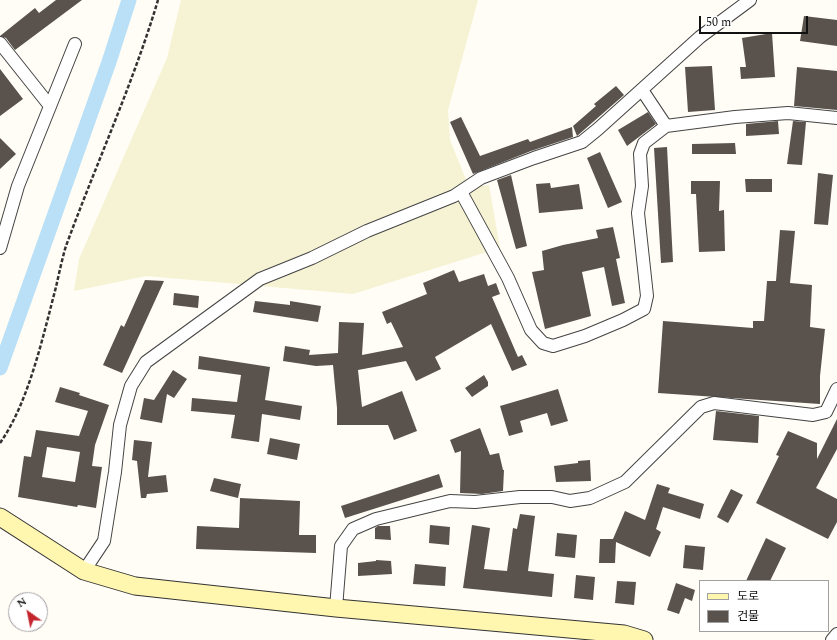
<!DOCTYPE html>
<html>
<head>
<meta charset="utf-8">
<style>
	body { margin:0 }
	#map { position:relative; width:837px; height:640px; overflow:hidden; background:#fffdf5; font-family:Spectral,"Noto Sans KR",serif }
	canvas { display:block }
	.legend { position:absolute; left:699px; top:580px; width:130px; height:52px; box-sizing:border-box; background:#fff; border:1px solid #a0a0a0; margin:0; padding:5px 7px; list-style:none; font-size:12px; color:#111 }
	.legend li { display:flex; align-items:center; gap:8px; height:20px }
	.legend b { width:20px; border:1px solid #a0a0a0 }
	.north { position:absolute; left:8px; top:592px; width:40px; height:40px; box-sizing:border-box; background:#fff; border:1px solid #a0a0a0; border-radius:50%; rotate:327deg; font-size:11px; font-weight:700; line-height:16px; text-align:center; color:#111 }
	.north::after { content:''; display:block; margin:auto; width:14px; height:18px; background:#c4262e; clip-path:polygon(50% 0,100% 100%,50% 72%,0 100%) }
	.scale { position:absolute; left:699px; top:16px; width:109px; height:18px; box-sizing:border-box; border:2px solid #111; border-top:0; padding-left:5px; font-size:12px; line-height:14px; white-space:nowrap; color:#111; -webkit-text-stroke:3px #fff; paint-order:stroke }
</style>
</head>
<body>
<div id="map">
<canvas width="837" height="640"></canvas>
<ul class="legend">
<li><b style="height:5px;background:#fff6b0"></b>도로</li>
<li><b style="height:11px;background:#5a524d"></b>건물</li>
</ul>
<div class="north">N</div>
<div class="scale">50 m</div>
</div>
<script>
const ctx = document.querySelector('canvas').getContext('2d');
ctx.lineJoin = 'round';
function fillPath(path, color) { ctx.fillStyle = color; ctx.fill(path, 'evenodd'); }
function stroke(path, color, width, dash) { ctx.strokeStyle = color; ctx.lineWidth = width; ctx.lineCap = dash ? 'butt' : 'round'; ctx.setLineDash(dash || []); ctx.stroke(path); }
fillPath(new Path2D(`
	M 181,0 L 478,0 L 448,110 L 450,140 L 469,187 L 489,185 L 500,248 L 353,294 L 146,276 L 74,291 L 79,259 L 167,58 Z`), '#f6f3d4');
stroke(new Path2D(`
	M 0,368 L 109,62 L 129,0`), '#b9e0f7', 15);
fillPath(new Path2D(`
	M 56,0 L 82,0 L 15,50 L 6,38 L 0,36 L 35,8 L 39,13 Z
	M 804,16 L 837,20 L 837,46 L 800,41 Z
	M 772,33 L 775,77 L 741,79 L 740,67 L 746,67 L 742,38 Z
	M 712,66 L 715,110 L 688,112 L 685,67 Z
	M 797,67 L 837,71 L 837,110 L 794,106 Z
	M 0,69 L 23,99 L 0,116 Z
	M 616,86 L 624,95 L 577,136 L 573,126 L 596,106 L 594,104 Z
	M 648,112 L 656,124 L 627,146 L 618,130 Z
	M 461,117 L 480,156 L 528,139 L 530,142 L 572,127 L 573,137 L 531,151 L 473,174 L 450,122 Z
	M 778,121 L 779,134 L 746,136 L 746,124 Z
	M 793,121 L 806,122 L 802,165 L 787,164 Z
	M 0,138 L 16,154 L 0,169 Z
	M 735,143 L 736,154 L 692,154 L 692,144 Z
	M 667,147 L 673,262 L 661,263 L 654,148 Z
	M 600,152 L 622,202 L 608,208 L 587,158 Z
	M 818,173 L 833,175 L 828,225 L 814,224 Z
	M 511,175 L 527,246 L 516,249 L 497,180 Z
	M 745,179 L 772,179 L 772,192 L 746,192 Z
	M 691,181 L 720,181 L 719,211 L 724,210 L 725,251 L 699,252 L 696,194 L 691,194 Z
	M 550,183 L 551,188 L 579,184 L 583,209 L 539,213 L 536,184 Z
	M 613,227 L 620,258 L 616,259 L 625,303 L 612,306 L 604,267 L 582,272 L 591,316 L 545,329 L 532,272 L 544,270 L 542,251 L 563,245 L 598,238 L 596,230 Z
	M 780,230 L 795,231 L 790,283 L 812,285 L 810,327 L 825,329 L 820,376 L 820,404 L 658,393 L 663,321 L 753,328 L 753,321 L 764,321 L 767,281 L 776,281 Z
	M 454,270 L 459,282 L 484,274 L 488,286 L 496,283 L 500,294 L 492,297 L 518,357 L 522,355 L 527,365 L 512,371 L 491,324 L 435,357 L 441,369 L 416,381 L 406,361 L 358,370 L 362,407 L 402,391 L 417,431 L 394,440 L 388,425 L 337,425 L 337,408 L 333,365 L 316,366 L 283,361 L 285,346 L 310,350 L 309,355 L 338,353 L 339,322 L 364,323 L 362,355 L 403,347 L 391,322 L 387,324 L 382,312 L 427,294 L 423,283 Z
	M 145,280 L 164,281 L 122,373 L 103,365 L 121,325 L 124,327 Z
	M 174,293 L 199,296 L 198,308 L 173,305 Z
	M 255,301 L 290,305 L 290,301 L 321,306 L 318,322 L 253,312 Z
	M 199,356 L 270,367 L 265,400 L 302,406 L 300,420 L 262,414 L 259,442 L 231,438 L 235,415 L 191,411 L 192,398 L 237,402 L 241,375 L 198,369 Z
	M 173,370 L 187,379 L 174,398 L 167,394 L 162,423 L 140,419 L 144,398 L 154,400 Z
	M 484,375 L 488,382 L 488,386 L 472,397 L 465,388 Z
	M 60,387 L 80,393 L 79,395 L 109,405 L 95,445 L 92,466 L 102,467 L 96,508 L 78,505 L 77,507 L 18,497 L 24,456 L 31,457 L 36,430 L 79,436 L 88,411 L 55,402 ZM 47,447 L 80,452 L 75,482 L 42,477 Z
	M 558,389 L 568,421 L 551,426 L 547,413 L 520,421 L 523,432 L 509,436 L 500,406 Z
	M 716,411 L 759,416 L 758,443 L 713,440 Z
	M 837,419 L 837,449 L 816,488 L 837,499 L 837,522 L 828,539 L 756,503 L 779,456 L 776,455 L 788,431 L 817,443 L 817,459 Z
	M 480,428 L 490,455 L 499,453 L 503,470 L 504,470 L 503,491 L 482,494 L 460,493 L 461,451 L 455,453 L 450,440 Z
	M 270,438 L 300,444 L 297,460 L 267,454 Z
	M 134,440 L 152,442 L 148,477 L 166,475 L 168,492 L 147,494 L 146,498 L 141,498 L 137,461 L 132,460 Z
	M 590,460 L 591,481 L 556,482 L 554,466 L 578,463 L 578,461 Z
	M 439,474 L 443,487 L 345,518 L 341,506 Z
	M 214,478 L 241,484 L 238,498 L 210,491 Z
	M 657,484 L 670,488 L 668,493 L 704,504 L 700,519 L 663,507 L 656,529 L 661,532 L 650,557 L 616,542 L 615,563 L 599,563 L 600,539 L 613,539 L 625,511 L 645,520 Z
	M 731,489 L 743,495 L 728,523 L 717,517 Z
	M 240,498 L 300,501 L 299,535 L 316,535 L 316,553 L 196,549 L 197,526 L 239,528 Z
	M 520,514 L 535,516 L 528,571 L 554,574 L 552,597 L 463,588 L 472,525 L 490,528 L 484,569 L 507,571 L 513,528 L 517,529 Z
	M 430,525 L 450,527 L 449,545 L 429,543 Z
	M 378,526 L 390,526 L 391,540 L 375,539 L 375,528 Z
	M 557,533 L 577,535 L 575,558 L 555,556 Z
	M 766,538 L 786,548 L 770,581 L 746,581 Z
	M 685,545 L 705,547 L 703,570 L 683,568 Z
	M 376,560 L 391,561 L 392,574 L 358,576 L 358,563 L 376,561 Z
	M 415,564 L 446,567 L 445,586 L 413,584 Z
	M 576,575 L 595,577 L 593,600 L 574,598 Z
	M 617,581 L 636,582 L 634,605 L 615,603 Z
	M 676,583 L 695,590 L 692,601 L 685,598 L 679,614 L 667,610 Z`), '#5a524d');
const street = new Path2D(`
	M 0,43 L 50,106
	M 666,126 L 735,117 L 788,113 L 837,118
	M 461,192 L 508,278 L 531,330 L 543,343 L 553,346 L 585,336 L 623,320 L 644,309 L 647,296 L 638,213 L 642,186 L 640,154 L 644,143 L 666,126 L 642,90
	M 0,248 L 18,186 L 75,44
	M 84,571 L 104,541 L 115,472 L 120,425 L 131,386 L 146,362 L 260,279 L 312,258 L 367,231 L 454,196 L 481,178 L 534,158 L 582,142 L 598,129 L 700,37 L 750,0
	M 336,608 L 341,546 L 353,529 L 376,519 L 450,501 L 475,502 L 520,497 L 552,497 L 570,501 L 590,498 L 625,482 L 701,407 L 714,403 L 813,415 L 826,412 L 837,389
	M 832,640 L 837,634`);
const secondary = new Path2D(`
	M 0,517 L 84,571 L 135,586 L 336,608 L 624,634 L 644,640`);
stroke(street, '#444', 14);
stroke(secondary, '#333', 19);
stroke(new Path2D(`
	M 0,443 C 29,402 43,336 56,287 C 59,274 62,259 66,246 C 96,164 133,84 158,0`), '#333', 2.5, [4, 2]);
stroke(street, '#fff', 12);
stroke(secondary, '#fff6b0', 17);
</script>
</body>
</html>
